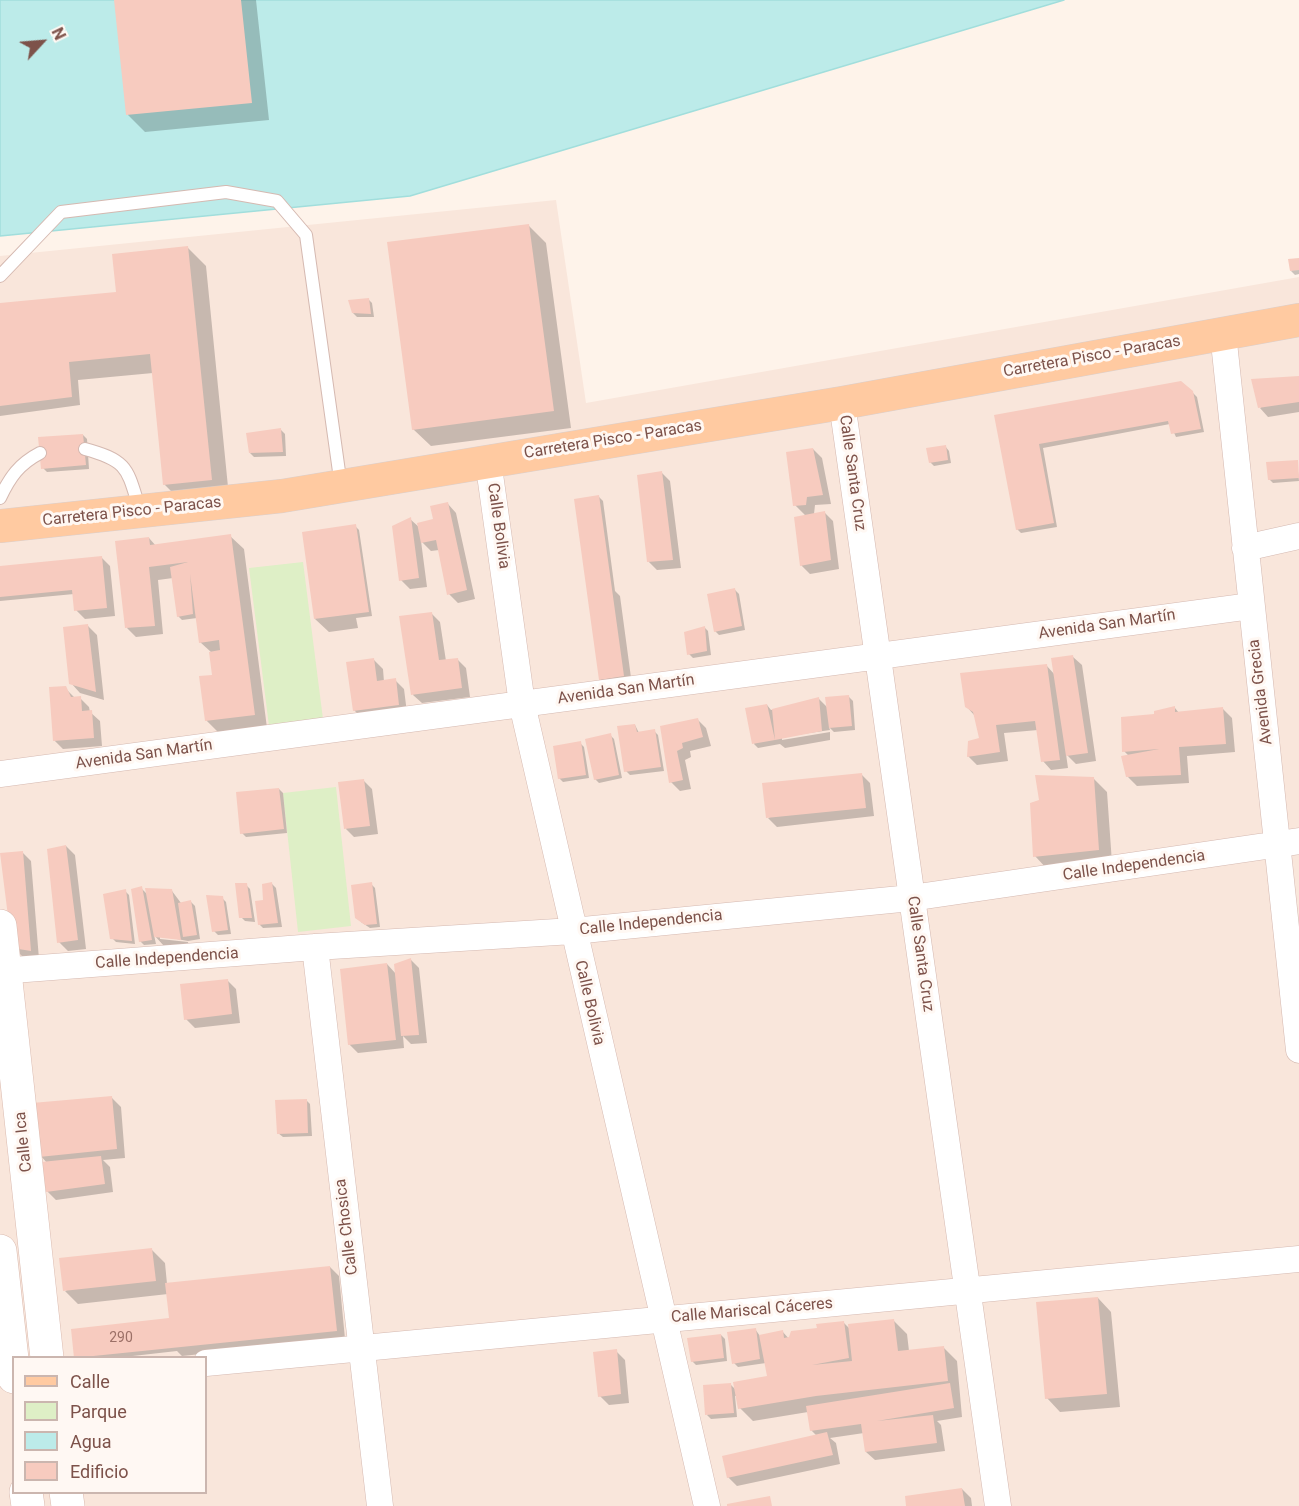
<!DOCTYPE html>
<html>
<head>
<meta charset="utf-8">
<style>
	body { margin:0 }
	#map { position:relative; width:1299px; height:1506px; overflow:hidden; background:#fef3ea; font-family:Roboto,sans-serif }
	canvas { display:block }
	.legend { position:absolute; left:12px; top:1356px; width:195px; height:138px; box-sizing:border-box; background:#fff8f3; border:2px solid #cbb6af; margin:0; padding:8px 10px; list-style:none; font-size:18px; color:#7d524a }
	.legend li { display:flex; align-items:center; gap:12px; height:30px }
	.legend b { width:30px; border:2px solid #cbb6af }
	.north { position:absolute; left:12px; top:12px; width:60px; height:60px; -webkit-text-stroke:4px #fff8f3; paint-order:stroke; rotate:64deg; font-size:16px; font-weight:700; line-height:24px; text-align:center; color:#7d524a }
	.north::after { content:''; display:block; margin:auto; width:21px; height:27px; background:#7d524a; clip-path:polygon(50% 0,100% 100%,50% 72%,0 100%) }
</style>
</head>
<body>
<div id="map">
<canvas width="1299" height="1506"></canvas>
<ul class="legend">
<li><b style="height:8px;background:#ffcaa1"></b>Calle</li>
<li><b style="height:16px;background:#deefc6"></b>Parque</li>
<li><b style="height:16px;background:#bcebe9"></b>Agua</li>
<li><b style="height:16px;background:#f7cbbf"></b>Edificio</li>
</ul>
<div class="north">N</div>
</div>
<script>
const ctx = document.querySelector('canvas').getContext('2d');
ctx.lineJoin = 'round';
function fillPath(path, color) { ctx.fillStyle = color; ctx.fill(path, 'evenodd'); }
function stroke(path, color, width, dash) { ctx.strokeStyle = color; ctx.lineWidth = width; ctx.lineCap = dash ? 'butt' : 'round'; ctx.setLineDash(dash || []); ctx.stroke(path); }
function drawText(font, color, halo, rows, align = 'center') {
  ctx.font = font + ' Roboto,sans-serif'; ctx.lineWidth = 6; ctx.setLineDash([]); ctx.textBaseline = 'middle'; ctx.strokeStyle = halo; ctx.fillStyle = color; for (const [text, x, y, turn = 0] of rows) {
    ctx.save(); ctx.translate(x, y); ctx.rotate((+turn || 0) * Math.PI / 180); ctx.textAlign = isNaN(turn) ? turn : align; if (halo) ctx.strokeText(text, 0, 0); ctx.fillText(text, 0, 0); ctx.restore();
  }
}
fillPath(new Path2D(`
	M 556,200 L 586,403 L 1299,277 L 1299,1506 L 0,1506 L 0,256 ZM 14,1358 L 206,1358 L 206,1492 L 14,1492 Z`), '#f9e6db');
fillPath(new Path2D(`
	M 303,562 L 323,719 L 269,726 L 249,568 Z
	M 336,787 L 351,926 L 298,932 L 283,793 Z`), '#deefc6');
const water = new Path2D(`
	M 0,0 L 1064,0 L 410,196 L 0,236 Z`);
fillPath(water, '#bcebe9');
stroke(water, '#a1dedc', 1.5);
fillPath(new Path2D(`
	M 116,0 L 256,0 L 269,120 L 145,132 L 128,115 Z
	M 529,226 L 546,243 L 571,428 L 431,446 L 413,429 Z
	M 188,248 L 206,266 L 229,497 L 182,502 L 164,484 L 153,373 L 78,380 L 80,405 L 0,416 L 0,305 L 118,293 Z
	M 1299,259 L 1299,274 L 1295,275 L 1291,271 Z
	M 368,299 L 372,303 L 374,317 L 357,317 L 353,313 Z
	M 1299,377 L 1299,412 L 1268,417 L 1260,408 Z
	M 1192,392 L 1197,397 L 1204,432 L 1176,437 L 1170,424 L 1043,448 L 1057,527 L 1021,533 L 1017,529 L 996,416 Z
	M 281,430 L 285,434 L 286,456 L 254,457 L 250,453 Z
	M 83,435 L 87,439 L 89,469 L 47,472 L 43,468 Z
	M 945,446 L 949,451 L 951,463 L 934,466 L 930,462 Z
	M 813,449 L 822,458 L 831,504 L 815,505 L 814,514 L 824,512 L 833,521 L 839,569 L 810,574 L 801,565 L 806,516 L 795,505 Z
	M 1297,462 L 1299,481 L 1273,483 L 1269,479 Z
	M 661,472 L 670,481 L 681,568 L 657,570 L 648,561 Z
	M 599,497 L 603,501 L 615,591 L 620,596 L 632,685 L 609,688 L 600,679 Z
	M 448,504 L 456,513 L 475,599 L 458,603 L 449,594 L 439,550 L 431,551 L 421,541 L 427,587 L 410,589 L 401,580 L 410,519 L 420,528 L 434,521 Z
	M 355,526 L 359,530 L 372,616 L 356,618 L 358,628 L 329,632 L 315,619 Z
	M 230,536 L 244,549 L 267,728 L 220,734 L 206,720 L 214,676 L 211,652 L 200,642 L 197,618 L 182,620 L 178,616 L 173,578 L 158,580 L 163,634 L 136,637 L 127,628 L 149,538 L 156,546 Z
	M 101,557 L 110,566 L 115,616 L 85,619 L 76,610 L 74,594 L 0,601 L 0,568 Z
	M 735,590 L 739,594 L 745,630 L 719,635 L 715,631 Z
	M 431,613 L 440,622 L 446,661 L 457,659 L 466,668 L 470,697 L 422,703 L 413,695 Z
	M 88,626 L 97,635 L 104,700 L 80,693 L 71,683 Z
	M 704,627 L 708,631 L 711,655 L 693,658 L 689,654 Z
	M 1073,657 L 1082,665 L 1096,761 L 1076,764 L 1066,754 L 1068,768 L 1051,770 L 1043,761 L 1038,730 L 1004,733 L 1008,761 L 977,765 L 968,756 L 981,740 L 975,716 L 966,706 L 1046,665 L 1055,675 Z
	M 374,660 L 383,669 L 384,682 L 395,680 L 404,689 L 407,713 L 363,719 L 354,710 Z
	M 65,688 L 75,698 L 80,698 L 89,707 L 90,712 L 100,721 L 102,746 L 63,749 L 54,740 Z
	M 849,697 L 853,701 L 855,730 L 834,732 L 829,727 L 830,730 L 782,737 L 782,740 L 830,732 L 830,740 L 785,748 L 780,744 L 758,748 L 754,744 L 767,705 L 771,710 L 819,699 L 828,708 Z
	M 1175,708 L 1179,713 L 1223,709 L 1232,718 L 1235,752 L 1187,756 L 1189,783 L 1137,786 L 1128,777 L 1129,756 L 1124,751 L 1156,715 Z
	M 697,719 L 706,728 L 711,746 L 690,751 L 691,757 L 685,760 L 691,789 L 680,791 L 671,782 L 662,727 Z
	M 635,725 L 639,733 L 654,731 L 658,735 L 664,771 L 630,775 L 626,771 Z
	M 610,735 L 614,739 L 622,778 L 599,783 L 595,779 Z
	M 580,743 L 584,747 L 589,778 L 563,782 L 559,778 Z
	M 861,774 L 870,783 L 874,816 L 777,827 L 768,818 Z
	M 1094,779 L 1107,792 L 1112,863 L 1048,870 L 1035,856 Z
	M 363,780 L 372,789 L 378,834 L 354,837 L 346,829 Z
	M 279,789 L 283,793 L 287,833 L 246,837 L 242,833 Z
	M 66,846 L 75,855 L 86,949 L 68,951 L 59,942 Z
	M 22,852 L 31,861 L 39,959 L 22,956 L 13,947 Z
	M 272,884 L 276,888 L 282,927 L 263,928 L 259,924 Z
	M 371,884 L 375,888 L 380,927 L 370,928 L 361,922 Z
	M 246,885 L 250,889 L 255,922 L 245,921 L 241,917 Z
	M 141,888 L 147,894 L 172,891 L 181,903 L 191,902 L 195,906 L 200,939 L 188,941 L 160,936 L 160,939 L 188,942 L 189,948 L 164,946 L 154,935 L 156,944 L 144,945 L 140,941 Z
	M 125,891 L 129,895 L 135,944 L 116,942 L 112,938 Z
	M 222,898 L 226,902 L 231,934 L 218,935 L 214,931 Z
	M 411,960 L 419,968 L 427,1043 L 411,1044 L 403,1036 L 404,1048 L 358,1053 L 349,1044 L 387,964 L 396,974 Z
	M 227,980 L 236,989 L 240,1023 L 195,1028 L 186,1019 Z
	M 112,1098 L 121,1107 L 125,1158 L 103,1160 L 110,1167 L 113,1192 L 56,1200 L 47,1191 L 47,1163 L 41,1156 Z
	M 306,1100 L 310,1104 L 312,1136 L 283,1137 L 278,1133 Z
	M 151,1249 L 165,1263 L 167,1284 L 330,1267 L 339,1276 L 345,1339 L 182,1356 L 177,1351 L 115,1358 L 75,1358 L 171,1323 L 168,1294 L 78,1304 L 65,1291 Z
	M 1098,1298 L 1111,1312 L 1120,1407 L 1060,1412 L 1047,1398 Z
	M 893,1320 L 907,1334 L 909,1351 L 943,1347 L 957,1361 L 962,1417 L 937,1421 L 941,1425 L 945,1451 L 875,1460 L 866,1452 L 864,1433 L 830,1438 L 836,1443 L 840,1464 L 737,1486 L 728,1477 L 817,1436 L 811,1430 L 808,1412 L 753,1421 L 740,1408 L 738,1396 L 735,1396 L 737,1417 L 711,1419 L 707,1415 L 731,1385 L 737,1391 L 768,1377 L 766,1363 L 738,1367 L 734,1363 L 755,1329 L 760,1336 L 782,1331 L 790,1340 L 843,1322 L 850,1329 Z
	M 721,1335 L 725,1339 L 727,1361 L 696,1365 L 692,1361 Z
	M 616,1351 L 625,1360 L 629,1403 L 609,1405 L 600,1396 Z
	M 962,1489 L 971,1498 L 972,1506 L 908,1506 Z`), '#0003');
fillPath(new Path2D(`
	M 114,0 L 241,0 L 252,103 L 126,115 Z
	M 529,224 L 554,411 L 412,430 L 387,242 Z
	M 188,246 L 212,480 L 163,485 L 150,354 L 69,362 L 72,397 L 0,406 L 0,303 L 116,292 L 112,254 Z
	M 1299,258 L 1299,270 L 1290,271 L 1288,259 Z
	M 369,298 L 371,314 L 352,313 L 348,300 Z
	M 1299,376 L 1299,402 L 1258,408 L 1251,379 Z
	M 1181,381 L 1193,391 L 1201,429 L 1171,434 L 1168,421 L 1039,444 L 1054,523 L 1016,530 L 994,415 Z
	M 281,428 L 283,452 L 249,453 L 246,433 Z
	M 83,434 L 86,465 L 41,469 L 38,437 Z
	M 946,445 L 948,460 L 929,463 L 926,448 Z
	M 813,448 L 823,495 L 807,497 L 806,505 L 793,506 L 786,452 Z
	M 1298,460 L 1299,478 L 1268,480 L 1266,462 Z
	M 662,471 L 673,560 L 647,562 L 637,475 Z
	M 599,495 L 624,676 L 599,680 L 574,499 Z
	M 448,502 L 467,590 L 447,595 L 436,540 L 421,543 L 417,523 L 433,519 L 430,506 Z
	M 825,511 L 831,560 L 800,566 L 794,517 Z
	M 411,517 L 419,578 L 399,581 L 392,526 Z
	M 356,524 L 369,612 L 314,619 L 302,532 Z
	M 231,534 L 255,715 L 205,721 L 199,676 L 212,675 L 209,652 L 220,650 L 219,640 L 199,643 L 190,574 L 193,614 L 177,617 L 170,567 L 188,562 L 149,567 L 155,626 L 125,628 L 115,541 L 149,537 L 150,545 Z
	M 102,556 L 107,608 L 74,611 L 72,590 L 0,597 L 0,566 Z
	M 735,588 L 742,626 L 714,632 L 707,594 Z
	M 432,612 L 439,660 L 458,658 L 462,688 L 411,695 L 399,616 Z
	M 88,624 L 96,692 L 69,684 L 63,627 Z
	M 705,626 L 707,651 L 687,655 L 684,632 Z
	M 1073,655 L 1088,753 L 1066,756 L 1051,658 Z
	M 374,658 L 377,681 L 396,678 L 399,705 L 353,711 L 346,662 Z
	M 1047,664 L 1060,760 L 1041,762 L 1035,721 L 996,725 L 1000,752 L 967,757 L 968,741 L 979,738 L 973,712 L 965,707 L 960,673 Z
	M 66,686 L 71,697 L 81,696 L 82,711 L 92,710 L 94,738 L 53,741 L 49,687 Z
	M 849,695 L 852,726 L 829,728 L 825,697 Z
	M 819,697 L 822,731 L 775,740 L 752,744 L 745,708 L 767,704 L 775,740 L 772,709 Z
	M 1175,706 L 1175,712 L 1223,707 L 1226,744 L 1179,747 L 1181,775 L 1126,777 L 1121,756 L 1159,749 L 1122,752 L 1121,717 L 1154,714 L 1154,711 Z
	M 698,718 L 703,737 L 682,743 L 683,748 L 677,751 L 683,780 L 669,783 L 660,726 Z
	M 635,724 L 637,732 L 655,729 L 661,767 L 624,772 L 617,726 Z
	M 611,733 L 619,775 L 594,780 L 585,739 Z
	M 581,741 L 586,775 L 558,779 L 553,746 Z
	M 862,773 L 866,808 L 766,818 L 762,783 Z
	M 1035,775 L 1094,777 L 1099,850 L 1033,857 L 1030,803 L 1039,800 Z
	M 364,779 L 370,826 L 344,829 L 338,782 Z
	M 279,788 L 284,829 L 240,834 L 236,792 Z
	M 66,845 L 78,940 L 57,943 L 47,849 Z
	M 23,851 L 31,951 L 12,948 L 0,853 Z
	M 272,882 L 278,923 L 258,925 L 255,901 L 263,900 L 262,884 Z
	M 372,882 L 377,924 L 365,925 L 355,918 L 351,885 Z
	M 235,883 L 247,883 L 252,918 L 239,918 Z
	M 142,886 L 152,940 L 139,942 L 131,889 Z
	M 145,888 L 172,889 L 181,940 L 154,937 Z
	M 126,889 L 132,941 L 110,939 L 103,894 Z
	M 206,895 L 223,896 L 228,930 L 212,932 Z
	M 191,900 L 197,935 L 183,937 L 178,903 Z
	M 411,958 L 419,1035 L 401,1036 L 394,964 Z
	M 387,963 L 396,1040 L 348,1045 L 340,969 Z
	M 228,979 L 232,1014 L 184,1020 L 180,984 Z
	M 112,1096 L 117,1149 L 39,1157 L 32,1103 Z
	M 307,1099 L 308,1133 L 277,1134 L 275,1100 Z
	M 101,1156 L 105,1184 L 46,1192 L 41,1162 Z
	M 152,1248 L 156,1281 L 63,1291 L 59,1258 Z
	M 330,1266 L 337,1331 L 74,1358 L 71,1329 L 169,1318 L 165,1283 Z
	M 1098,1297 L 1107,1394 L 1045,1399 L 1036,1302 Z
	M 894,1319 L 898,1351 L 944,1346 L 948,1381 L 816,1396 L 738,1409 L 733,1382 L 767,1376 L 759,1335 L 783,1330 L 784,1338 L 789,1337 L 791,1331 L 817,1328 L 816,1324 L 844,1321 L 849,1358 L 812,1365 L 852,1361 L 848,1324 Z
	M 756,1328 L 760,1359 L 732,1364 L 727,1332 Z
	M 721,1334 L 724,1358 L 691,1362 L 687,1338 Z
	M 617,1349 L 621,1394 L 598,1397 L 593,1352 Z
	M 731,1383 L 734,1413 L 705,1415 L 703,1385 Z
	M 950,1383 L 954,1408 L 877,1421 L 933,1415 L 937,1443 L 865,1452 L 861,1424 L 810,1431 L 806,1406 Z
	M 827,1432 L 833,1455 L 727,1478 L 722,1456 Z
	M 962,1488 L 965,1506 L 906,1506 L 905,1496 Z
	M 770,1496 L 772,1506 L 727,1506 L 727,1504 Z`), '#f7cbbf');
const lane = new Path2D(`
	M 0,276 L 61,212 L 226,192 L 277,201 L 306,235 L 341,486
	M 85,449 C 129,461 127,469 140,510
	M 0,498 C 10,477 19,464 40,453`);
const street = new Path2D(`
	M 1223,333 L 1299,1050
	M 842,403 L 998,1506
	M 488,460 L 522,704 L 707,1506
	M 1245,548 L 1299,536
	M 0,774 L 1251,606
	M 315,947 L 380,1506
	M 0,971 L 315,947 L 573,931 L 911,898 L 1299,841
	M 206,1363 L 1299,1259`);
const secondary = new Path2D(`
	M 0,926 L 47,1358
	M 0,1251 L 14,1377
	M 26,1492 L 28,1506
	M 66,1492 L 68,1506`);
const primary = new Path2D(`
	M 0,526 L 282,496 L 842,403 L 1299,320`);
stroke(lane, '#d5b9b1', 14);
stroke(street, '#d5b9b1', 27);
stroke(secondary, '#dbbbb0', 34);
stroke(primary, '#dbcfcc', 34);
stroke(lane, '#fff', 12);
stroke(street, '#fff', 26);
stroke(secondary, '#fff', 33);
stroke(primary, '#ffcaa1', 33);
drawText('14px', '#9c7067', null, [
	["290",121,1338]
]);
drawText('16px', '#7d524a', '#fff8f3', [
	["Carretera Pisco - Paracas",1092,357,-10],
	["Carretera Pisco - Paracas",613,440,-9],
	["Calle Santa Cruz",852,473,82],
	["Carretera Pisco - Paracas",132,512,-6],
	["Calle Bolivia",498,526,82],
	["Avenida San Martín",1107,625,-8],
	["Avenida San Martín",626,690,-8],
	["Avenida Grecia",1261,692,-97],
	["Avenida San Martín",144,755,-8],
	["Calle Independencia",1134,866,-8],
	["Calle Independencia",651,923,-6],
	["Calle Santa Cruz",920,954,82],
	["Calle Independencia",167,959,-4],
	["Calle Bolivia",589,1003,77],
	["Calle Ica",24,1142,-96],
	["Calle Chosica",347,1227,-97],
	["Calle Mariscal Cáceres",752,1311,-5]
]);
</script>
</body>
</html>
